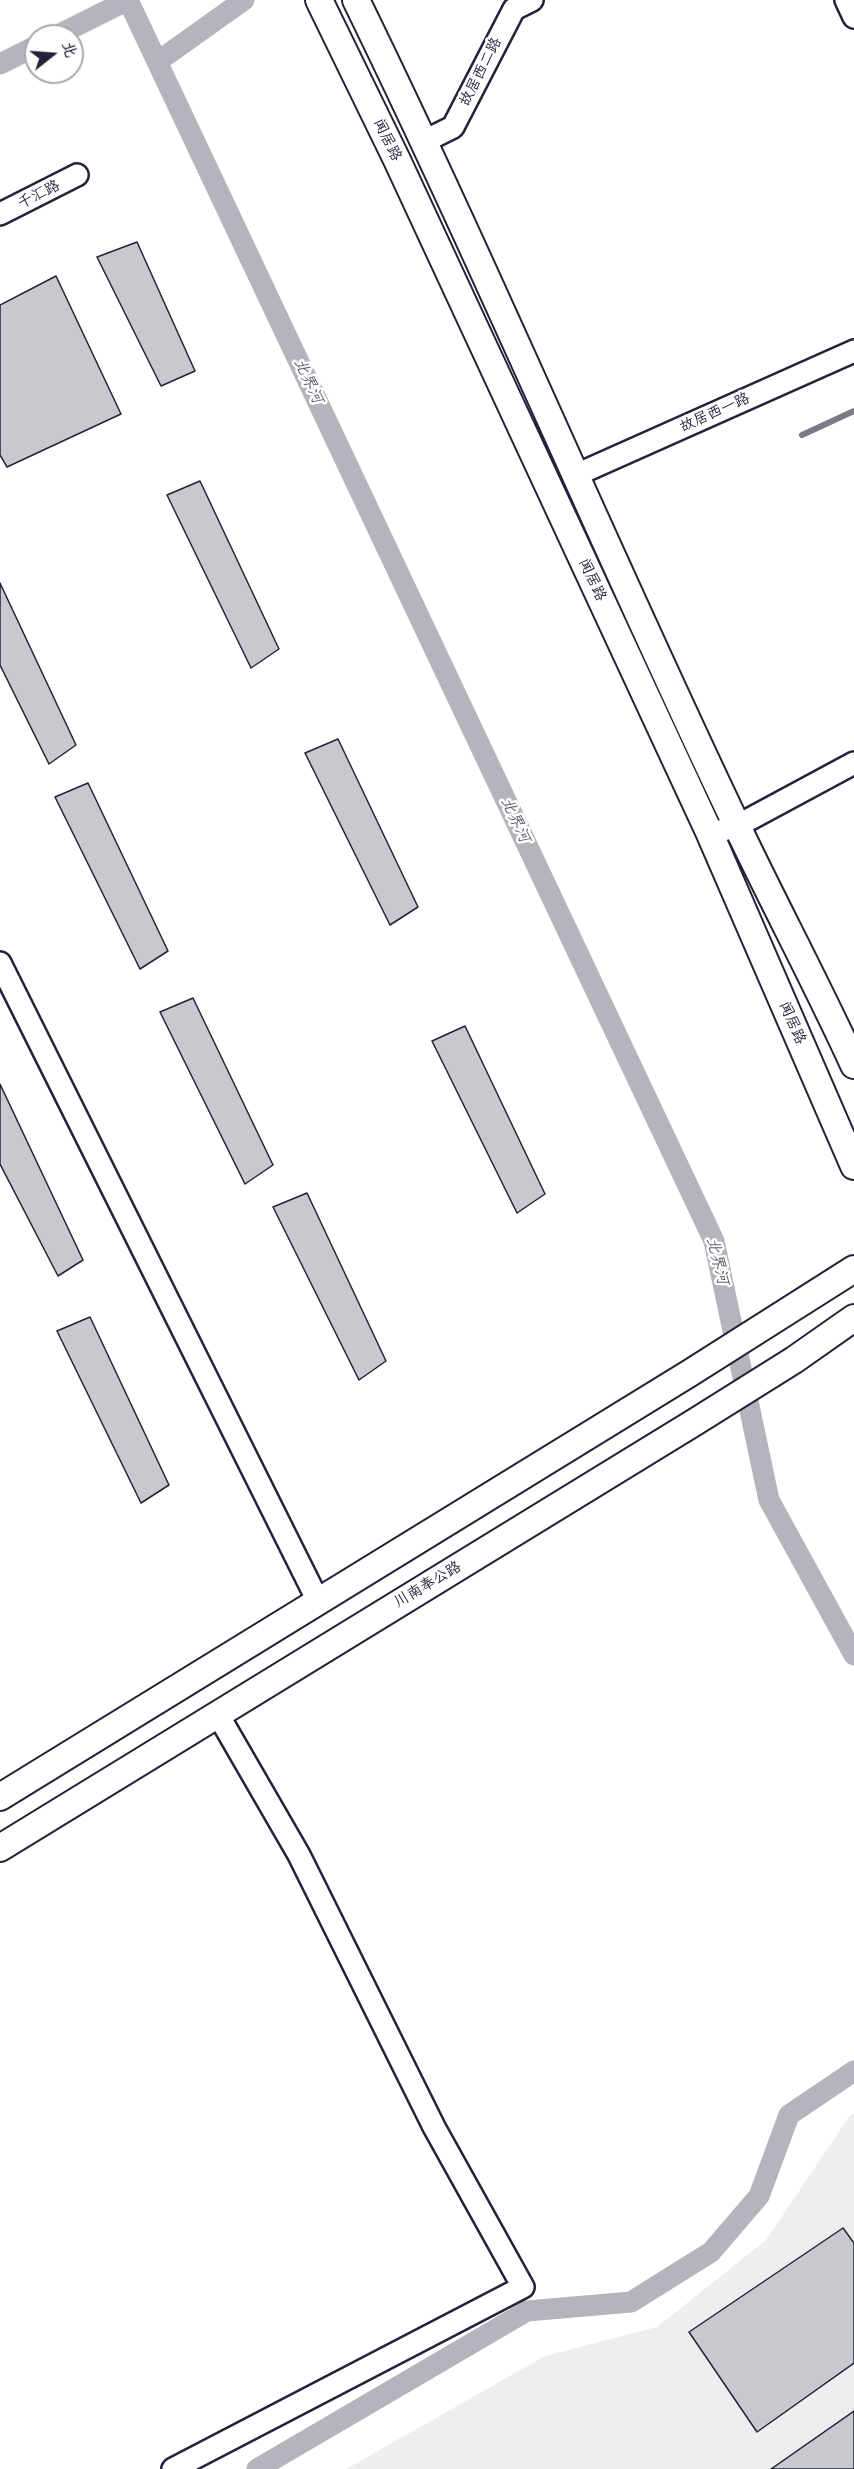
<!DOCTYPE html>
<html>
<head>
<meta charset="utf-8">
<style>
	body { margin:0 }
	#map { position:relative; width:854px; height:2469px; overflow:hidden; background:#fff; font-family:Pangolin,"LXGW WenKai TC",sans-serif }
	canvas { display:block }
	.north { position:absolute; left:24px; top:24px; width:60px; height:60px; box-sizing:border-box; background:#fff; border:2px solid #a7a7b1; border-radius:50%; rotate:73deg; font-size:16px; font-weight:700; line-height:24px; text-align:center; color:#22223b }
	.north::after { content:''; display:block; margin:auto; width:21px; height:27px; background:#22223b; clip-path:polygon(50% 0,100% 100%,50% 72%,0 100%) }
</style>
</head>
<body>
<div id="map">
<canvas width="854" height="2469"></canvas>
<div class="north">北</div>
</div>
<script>
const ctx = document.querySelector('canvas').getContext('2d');
ctx.lineJoin = 'round';
function fillPath(path, color) { ctx.fillStyle = color; ctx.fill(path, 'evenodd'); }
function stroke(path, color, width, dash) { ctx.strokeStyle = color; ctx.lineWidth = width; ctx.lineCap = dash ? 'butt' : 'round'; ctx.setLineDash(dash || []); ctx.stroke(path); }
function drawText(font, color, halo, rows, align = 'center') {
  ctx.font = font + ' Pangolin,"LXGW WenKai TC",sans-serif'; ctx.lineWidth = 5; ctx.setLineDash([]); ctx.textBaseline = 'middle'; ctx.strokeStyle = halo; ctx.fillStyle = color; for (const [text, x, y, turn = 0] of rows) {
    ctx.save(); ctx.translate(x, y); ctx.rotate((+turn || 0) * Math.PI / 180); ctx.textAlign = isNaN(turn) ? turn : align; if (halo) ctx.strokeText(text, 0, 0); ctx.fillText(text, 0, 0); ctx.restore();
  }
}
fillPath(new Path2D(`
	M 854,2113 L 854,2469 L 346,2469 L 545,2356 L 657,2327 L 766,2240 L 849,2117 Z`), '#eeeef1');
stroke(new Path2D(`
	M 802,435 L 854,411`), '#7a7a88', 6);
stroke(new Path2D(`
	M 128,0 L 714,1241 L 769,1500 L 854,1655
	M 56,36 L 128,0
	M 157,62 L 244,0
	M 0,64 L 36,46
	M 257,2469 L 527,2311 L 631,2302 L 711,2252 L 759,2196 L 789,2115 L 854,2071`), '#b4b4bc', 21);
const building = new Path2D(`
	M 137,242 L 195,371 L 161,386 L 97,257 Z
	M 56,276 L 121,414 L 7,467 L 0,455 L 0,305 Z
	M 200,481 L 279,649 L 251,668 L 167,495 Z
	M 0,583 L 76,745 L 49,764 L 0,665 Z
	M 338,739 L 418,907 L 390,925 L 305,753 Z
	M 88,783 L 168,951 L 140,969 L 55,797 Z
	M 193,998 L 273,1165 L 245,1184 L 160,1012 Z
	M 465,1026 L 545,1194 L 517,1213 L 432,1041 Z
	M 0,1084 L 83,1260 L 58,1276 L 0,1164 Z
	M 307,1193 L 386,1361 L 359,1380 L 273,1207 Z
	M 90,1317 L 169,1485 L 141,1503 L 57,1331 Z
	M 843,2228 L 854,2243 L 854,2363 L 757,2432 L 689,2332 Z
	M 854,2411 L 854,2469 L 771,2469 Z`);
fillPath(building, '#c8c8cf');
stroke(building, '#22223b', 1.5);
const minor = new Path2D(`
	M 846,0 L 854,17
	M 425,141 L 453,127 L 514,9 L 532,0
	M 0,214 L 77,175
	M 576,475 L 854,351
	M 710,834 L 737,826 L 854,763
	M 0,963 L 318,1601
	M 173,2469 L 523,2287 L 434,2127 L 299,1855 L 217,1713`);
const major = new Path2D(`
	M 319,0 L 397,160 L 710,834 L 854,1166
	M 356,0 C 489,272 606,552 737,826 C 775,906 817,984 854,1065
	M 0,1797 L 690,1373 L 854,1269
	M 0,1848 L 695,1422 L 794,1360 L 854,1318`);
stroke(minor, '#22223b', 26);
stroke(major, '#22223b', 30);
stroke(minor, '#fff', 21);
stroke(major, '#fff', 26);
drawText('15px', '#22223b', '#fff', [
	["故居西二路",481,72,-63],
	["闻居路",387,140,64],
	["千汇路",39,195,-27],
	["故居西一路",715,413,-24],
	["闻居路",592,580,65],
	["闻居路",792,1023,66],
	["川南奉公路",428,1585,-31]
]);
drawText('italic 16px', '#5c5c6f', '#fff', [
	["北界河",308,381,65],
	["北界河",515,820,65],
	["北界河",717,1261,76]
]);
</script>
</body>
</html>
